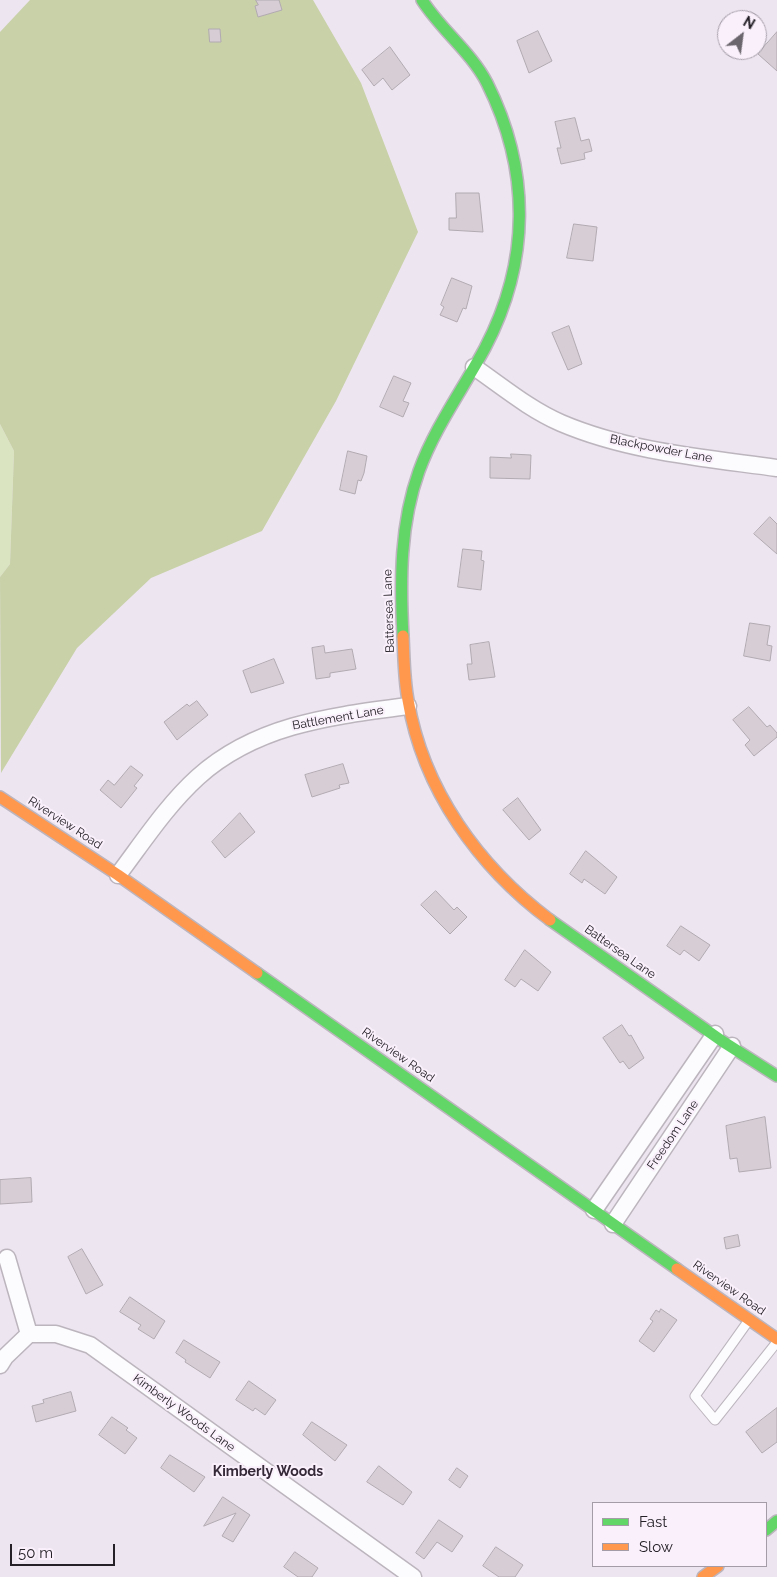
<!DOCTYPE html>
<html>
<head>
<meta charset="utf-8">
<style>
	body { margin:0 }
	#map { position:relative; width:777px; height:1577px; overflow:hidden; background:#ede5f0; font-family:Raleway,sans-serif }
	canvas { display:block }
	.legend { position:absolute; left:592px; top:1502px; width:175px; height:65px; box-sizing:border-box; background:#f9f0fc; border:1px solid #a49da7; margin:0; padding:6px 9px; list-style:none; font-size:15px; color:#252027 }
	.legend li { display:flex; align-items:center; gap:10px; height:25px }
	.legend b { width:25px; border:1px solid #a49da7 }
	.north { position:absolute; left:717px; top:10px; width:50px; height:50px; box-sizing:border-box; background:#f9f0fc; border:1px solid #a49da7; border-radius:50%; rotate:30deg; font-size:14px; font-weight:700; line-height:20px; text-align:center; color:#252027 }
	.north::after { content:''; display:block; margin:auto; width:18px; height:22px; background:#6b656d; clip-path:polygon(50% 0,100% 100%,50% 72%,0 100%) }
	.scale { position:absolute; left:10px; top:1544px; width:105px; height:22px; box-sizing:border-box; border:2px solid #252027; border-top:0; padding-left:6px; font-size:15px; line-height:18px; white-space:nowrap; color:#252027; -webkit-text-stroke:4px #f9f0fc; paint-order:stroke }
</style>
</head>
<body>
<div id="map">
<canvas width="777" height="1577"></canvas>
<ul class="legend">
<li><b style="height:6px;background:#63d668"></b>Fast</li>
<li><b style="height:6px;background:#ff974d"></b>Slow</li>
</ul>
<div class="north">N</div>
<div class="scale">50 m</div>
</div>
<script>
const ctx = document.querySelector('canvas').getContext('2d');
ctx.lineJoin = 'round';
function fillPath(path, color) { ctx.fillStyle = color; ctx.fill(path, 'evenodd'); }
function stroke(path, color, width, dash) { ctx.strokeStyle = color; ctx.lineWidth = width; ctx.lineCap = dash ? 'butt' : 'round'; ctx.setLineDash(dash || []); ctx.stroke(path); }
function drawText(font, color, halo, rows, align = 'center') {
  ctx.font = font + ' Raleway,sans-serif'; ctx.lineWidth = 4; ctx.setLineDash([]); ctx.textBaseline = 'middle'; ctx.strokeStyle = halo; ctx.fillStyle = color; for (const [text, x, y, turn = 0] of rows) {
    ctx.save(); ctx.translate(x, y); ctx.rotate((+turn || 0) * Math.PI / 180); ctx.textAlign = isNaN(turn) ? turn : align; if (halo) ctx.strokeText(text, 0, 0); ctx.fillText(text, 0, 0); ctx.restore();
  }
}
fillPath(new Path2D(`
	M 0,424 L 14,451 L 10,564 L 0,577 Z`), '#dbe4c0');
fillPath(new Path2D(`
	M 30,0 L 313,0 L 361,83 L 418,232 L 336,401 L 262,531 L 151,578 L 77,648 L 1,773 L 0,577 L 10,564 L 14,451 L 0,424 L 0,32 Z`), '#c8d1a8');
const building = new Path2D(`
	M 256,0 L 279,0 L 282,10 L 258,17 L 255,6 L 258,5 Z
	M 209,29 L 220,29 L 221,42 L 210,42 Z
	M 538,31 L 552,61 L 529,73 L 517,41 Z
	M 777,32 L 777,71 L 758,54 Z
	M 390,47 L 410,75 L 392,90 L 383,78 L 374,86 L 362,70 Z
	M 575,118 L 581,141 L 589,139 L 592,151 L 584,153 L 585,159 L 561,164 L 557,148 L 561,148 L 555,122 Z
	M 456,193 L 479,193 L 483,232 L 449,230 L 449,218 L 456,218 Z
	M 574,224 L 597,227 L 593,261 L 567,258 Z
	M 452,278 L 472,286 L 466,309 L 463,308 L 457,322 L 440,315 L 444,307 L 441,305 Z
	M 569,326 L 582,364 L 568,370 L 552,333 Z
	M 394,376 L 411,383 L 403,401 L 409,403 L 403,417 L 380,407 Z
	M 348,451 L 367,456 L 364,473 L 361,481 L 358,480 L 355,494 L 340,490 Z
	M 511,454 L 531,455 L 530,479 L 490,478 L 490,457 L 511,458 Z
	M 770,517 L 777,524 L 777,554 L 754,534 Z
	M 463,549 L 482,551 L 481,560 L 484,561 L 481,590 L 458,587 Z
	M 750,623 L 770,626 L 767,645 L 772,646 L 770,661 L 744,656 Z
	M 489,642 L 495,677 L 469,680 L 467,664 L 472,664 L 470,645 Z
	M 324,646 L 325,653 L 352,649 L 356,669 L 330,673 L 330,677 L 316,679 L 312,648 Z
	M 274,659 L 284,683 L 251,693 L 243,671 Z
	M 197,701 L 208,715 L 177,740 L 164,722 L 187,704 L 189,706 Z
	M 749,707 L 767,727 L 770,725 L 777,733 L 777,737 L 754,756 L 745,745 L 750,740 L 733,720 Z
	M 343,764 L 349,783 L 339,785 L 340,788 L 312,797 L 305,775 Z
	M 131,766 L 143,775 L 134,786 L 137,788 L 121,808 L 100,790 L 108,780 L 114,785 Z
	M 518,798 L 541,830 L 529,840 L 503,810 Z
	M 240,813 L 255,832 L 225,858 L 212,842 Z
	M 586,851 L 617,877 L 605,894 L 584,879 L 582,883 L 570,874 Z
	M 436,891 L 454,910 L 457,907 L 467,917 L 450,934 L 421,905 Z
	M 681,926 L 710,945 L 699,961 L 684,950 L 680,955 L 667,946 Z
	M 525,950 L 551,972 L 538,991 L 521,979 L 515,987 L 505,980 Z
	M 622,1025 L 629,1036 L 631,1035 L 644,1058 L 629,1069 L 623,1061 L 620,1063 L 603,1038 Z
	M 765,1117 L 771,1168 L 739,1172 L 737,1158 L 730,1159 L 726,1126 Z
	M 31,1178 L 32,1202 L 0,1204 L 0,1180 Z
	M 738,1235 L 740,1246 L 726,1249 L 724,1238 Z
	M 82,1249 L 103,1285 L 86,1294 L 68,1257 Z
	M 130,1297 L 165,1321 L 154,1339 L 138,1329 L 141,1325 L 120,1312 Z
	M 661,1309 L 677,1320 L 654,1352 L 639,1341 L 653,1321 L 650,1319 L 656,1310 L 659,1312 Z
	M 184,1340 L 220,1362 L 210,1378 L 185,1362 L 186,1360 L 176,1353 Z
	M 249,1381 L 276,1400 L 265,1415 L 255,1408 L 253,1411 L 236,1400 Z
	M 71,1392 L 76,1411 L 36,1422 L 32,1406 L 44,1403 L 43,1400 Z
	M 777,1408 L 777,1442 L 762,1453 L 746,1432 Z
	M 112,1417 L 128,1428 L 126,1430 L 137,1438 L 125,1454 L 99,1435 Z
	M 312,1422 L 347,1445 L 335,1461 L 303,1435 Z
	M 170,1455 L 205,1477 L 194,1492 L 161,1468 Z
	M 379,1466 L 412,1492 L 403,1505 L 367,1482 Z
	M 457,1468 L 468,1476 L 460,1488 L 449,1480 Z
	M 223,1497 L 250,1515 L 233,1542 L 222,1536 L 236,1513 L 204,1526 Z
	M 439,1520 L 463,1536 L 452,1552 L 437,1542 L 424,1559 L 416,1553 Z
	M 496,1547 L 523,1565 L 515,1577 L 499,1577 L 483,1566 Z
	M 295,1552 L 318,1568 L 312,1577 L 298,1577 L 284,1567 Z`);
fillPath(building, '#d7ced5');
stroke(building, '#b2aab1', 1);
const lane = new Path2D(`
	M 749,1320 L 695,1396 L 715,1420 L 777,1342`);
const street = new Path2D(`
	M 474,367 C 503,387 529,409 561,423 C 629,452 705,458 777,468
	M 118,875 C 143,842 167,805 198,777 C 257,724 333,716 408,706
	M 594,1210 L 715,1034
	M 613,1224 L 732,1046
	M 7,1258 L 29,1334
	M 0,1365 L 5,1357 L 29,1334 L 56,1334 L 90,1345 L 413,1577`);
const fast = new Path2D(`
	M 403,636 C 400,580 400,524 419,471 C 435,427 463,389 485,348 C 530,262 531,171 487,83 C 471,52 441,30 422,0
	M 550,920 L 722,1041 L 777,1076
	M 257,973 L 677,1269
	M 766,1530 L 777,1521`);
const slow = new Path2D(`
	M 403,636 C 404,657 404,679 408,700 C 423,790 479,867 550,920
	M 0,797 L 118,875 L 257,973
	M 677,1269 L 777,1339
	M 703,1577 L 718,1566`);
stroke(lane, '#bcb5be', 11);
stroke(street, '#bcb5be', 19);
stroke(fast, '#bcb5be', 14);
stroke(slow, '#bcb5be', 14);
stroke(lane, '#fcfbfd', 9);
stroke(street, '#fcfbfd', 16);
stroke(fast, '#63d668', 11);
stroke(slow, '#ff974d', 11);
drawText('12px', '#252027', '#f9f0fc', [
	["Blackpowder Lane",661,449,11],
	["Battersea Lane",389,611,-92],
	["Battlement Lane",338,718,-10],
	["Riverview Road",65,823,33],
	["Battersea Lane",620,952,35],
	["Riverview Road",398,1055,35],
	["Freedom Lane",673,1135,-56],
	["Riverview Road",729,1288,35],
	["Kimberly Woods Lane",184,1413,36]
]);
drawText('bold 14px', '#352938', '#f9f0fc', [
	["Kimberly Woods",268,1472]
]);
</script>
</body>
</html>
